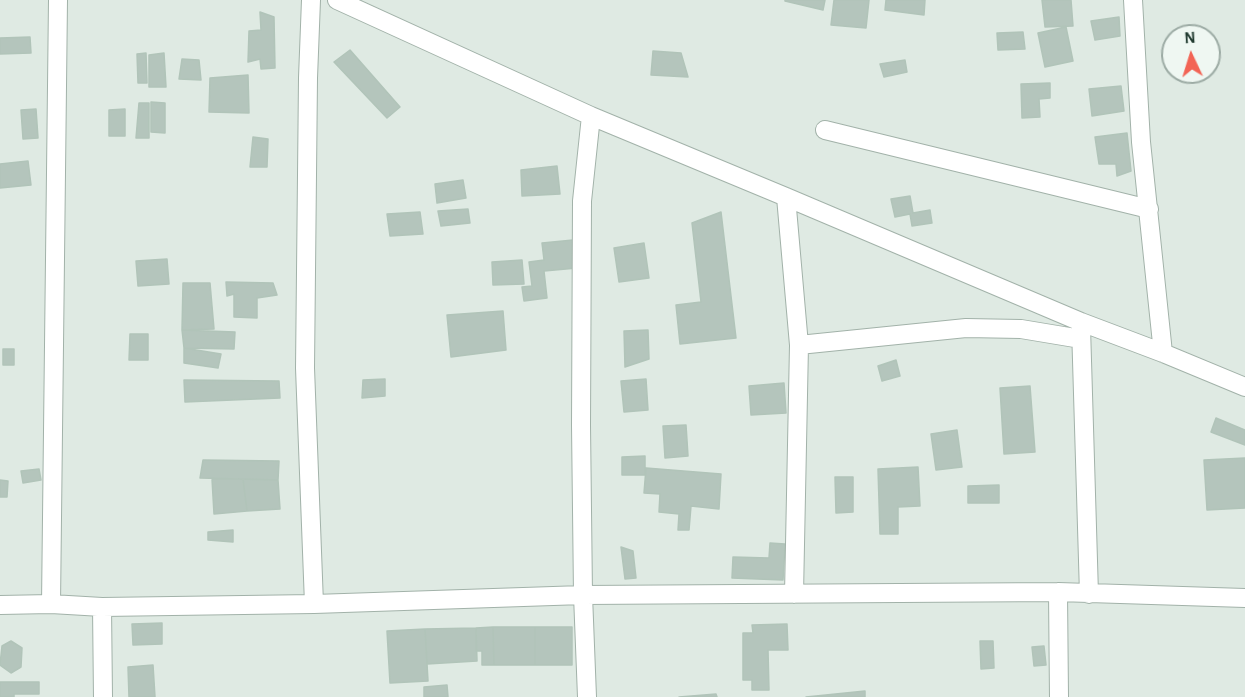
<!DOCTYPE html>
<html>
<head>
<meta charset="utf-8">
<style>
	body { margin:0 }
	#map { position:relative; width:1245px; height:697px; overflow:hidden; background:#dfeae3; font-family:"Alegreya Sans",sans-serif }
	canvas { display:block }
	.north { position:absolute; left:1161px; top:24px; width:60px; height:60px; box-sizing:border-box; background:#eff7f2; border:2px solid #9caba4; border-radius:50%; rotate:356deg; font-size:16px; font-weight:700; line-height:24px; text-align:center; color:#203a2f }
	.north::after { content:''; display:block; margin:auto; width:21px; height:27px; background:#f26455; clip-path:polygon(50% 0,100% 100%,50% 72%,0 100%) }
</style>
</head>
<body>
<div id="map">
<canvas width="1245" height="697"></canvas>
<div class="north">N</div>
</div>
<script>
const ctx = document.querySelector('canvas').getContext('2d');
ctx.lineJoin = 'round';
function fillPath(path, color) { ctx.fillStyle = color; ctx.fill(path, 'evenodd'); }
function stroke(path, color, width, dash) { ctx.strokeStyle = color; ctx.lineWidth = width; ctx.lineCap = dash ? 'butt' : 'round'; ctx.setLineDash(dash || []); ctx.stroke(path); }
const building = new Path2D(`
	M 785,0 L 825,0 L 823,10 L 785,1 Z
	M 834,0 L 869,0 L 866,28 L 831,25 Z
	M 886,0 L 925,0 L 924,15 L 885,10 Z
	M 1042,0 L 1071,0 L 1073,26 L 1045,27 Z
	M 260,12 L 274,17 L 275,68 L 261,69 L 260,59 L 248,62 L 249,31 L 261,30 Z
	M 1119,17 L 1120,36 L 1095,40 L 1091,21 Z
	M 1066,27 L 1073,61 L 1045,67 L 1038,33 Z
	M 1023,32 L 1025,49 L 998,50 L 997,33 Z
	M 30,37 L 31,53 L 0,54 L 0,38 Z
	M 350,50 L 400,107 L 387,118 L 334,62 Z
	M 653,51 L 681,53 L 688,77 L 651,75 Z
	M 146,53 L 147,83 L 138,83 L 137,54 Z
	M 164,53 L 166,87 L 149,87 L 149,55 Z
	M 182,59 L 199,60 L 201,80 L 179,79 Z
	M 905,60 L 907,72 L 884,77 L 880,64 Z
	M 248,75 L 249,113 L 209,112 L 210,78 Z
	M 1050,83 L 1050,98 L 1039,99 L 1040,117 L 1022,118 L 1021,84 Z
	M 1121,86 L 1124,111 L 1092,116 L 1089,89 Z
	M 151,102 L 165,103 L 165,133 L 151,132 Z
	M 139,103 L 149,103 L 149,138 L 136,138 Z
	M 36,109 L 38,138 L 23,139 L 21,110 Z
	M 125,109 L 125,136 L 109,136 L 109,110 Z
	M 1127,133 L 1131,171 L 1117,176 L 1116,164 L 1099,164 L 1095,137 Z
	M 253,137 L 268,139 L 267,167 L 250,167 Z
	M 28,161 L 31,185 L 0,188 L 0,164 Z
	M 557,166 L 560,194 L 522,196 L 521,170 Z
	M 463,180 L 466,198 L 437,203 L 435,184 Z
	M 910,196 L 913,213 L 930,210 L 932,223 L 912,226 L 910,214 L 895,217 L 891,199 Z
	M 468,209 L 470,223 L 441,226 L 438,211 Z
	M 420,212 L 423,234 L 390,236 L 387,214 Z
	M 721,212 L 736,338 L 680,344 L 676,305 L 701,302 L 692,223 Z
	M 573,240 L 577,268 L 544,271 L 547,298 L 524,301 L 522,287 L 532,286 L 529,262 L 544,260 L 542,243 Z
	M 644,243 L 649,278 L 619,282 L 614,248 Z
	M 167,259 L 169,284 L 138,286 L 136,261 Z
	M 522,260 L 524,284 L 493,285 L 492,262 Z
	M 226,282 L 273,283 L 277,295 L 257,298 L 257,318 L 234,317 L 234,294 L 227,296 Z
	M 183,283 L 210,283 L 214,329 L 182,330 Z
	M 503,311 L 506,350 L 451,357 L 447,315 Z
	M 182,330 L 235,332 L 234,349 L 184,348 Z
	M 648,330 L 649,359 L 625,367 L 624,331 Z
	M 130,334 L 148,334 L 148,360 L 129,360 Z
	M 184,348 L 221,354 L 218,368 L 184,363 Z
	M 3,349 L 14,349 L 14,365 L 3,365 Z
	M 896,360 L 900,376 L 882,381 L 878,366 Z
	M 385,379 L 385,396 L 362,398 L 363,380 Z
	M 646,379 L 648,410 L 624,412 L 621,381 Z
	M 184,380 L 279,381 L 280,398 L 185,402 Z
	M 784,383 L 786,413 L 751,415 L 749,386 Z
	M 1030,386 L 1035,452 L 1004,454 L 1000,388 Z
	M 1216,418 L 1245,430 L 1245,445 L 1211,432 Z
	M 686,425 L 688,456 L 665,458 L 663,426 Z
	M 957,430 L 962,467 L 936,470 L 931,434 Z
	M 645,456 L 645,475 L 622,475 L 622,457 Z
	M 1245,458 L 1245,508 L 1207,510 L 1204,460 Z
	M 203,460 L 279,461 L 278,480 L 200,478 Z
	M 918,467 L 920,506 L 898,507 L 898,534 L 880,534 L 878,469 Z
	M 646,468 L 721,474 L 719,509 L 691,506 L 689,530 L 678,530 L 679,514 L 659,512 L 660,494 L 644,493 Z
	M 39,469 L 41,480 L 23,483 L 21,471 Z
	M 835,477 L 853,477 L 853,512 L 836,513 Z
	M 212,479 L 243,479 L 247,511 L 214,514 Z
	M 243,479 L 278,480 L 280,509 L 247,511 Z
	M 0,480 L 8,481 L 7,497 L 0,497 Z
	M 999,485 L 999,503 L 968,503 L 968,486 Z
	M 233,530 L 233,542 L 208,540 L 208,532 Z
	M 770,543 L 785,544 L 783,580 L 732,578 L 733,557 L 769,558 Z
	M 621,547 L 633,551 L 636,578 L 625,579 Z
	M 162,623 L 162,644 L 133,645 L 132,624 Z
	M 787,624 L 788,650 L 768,650 L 769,690 L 752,690 L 752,680 L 743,680 L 743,633 L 753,633 L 752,625 Z
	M 493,627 L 494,665 L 482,665 L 482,651 L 476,651 L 476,628 Z
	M 493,627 L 535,627 L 535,665 L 494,665 Z
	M 535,627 L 572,627 L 572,665 L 535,665 Z
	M 476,628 L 477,661 L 427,664 L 425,629 Z
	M 425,629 L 428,681 L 390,683 L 387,631 Z
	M 11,641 L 22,648 L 21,667 L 11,673 L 0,665 L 2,646 Z
	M 980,641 L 993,641 L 994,668 L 981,669 Z
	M 1044,646 L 1046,665 L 1034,666 L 1032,647 Z
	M 153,665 L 155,697 L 129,697 L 128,667 Z
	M 0,682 L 39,682 L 39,694 L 14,694 L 14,697 L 0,697 Z
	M 447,685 L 448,697 L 424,697 L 424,687 Z
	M 865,691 L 865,697 L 806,697 Z
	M 716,694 L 717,697 L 679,697 Z`);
fillPath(building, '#b4c5bc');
stroke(building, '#b1c4b9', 1.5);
const minor = new Path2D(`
	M 311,0 L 308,78 L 305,368 L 314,604
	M 337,0 L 591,116 L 786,197 L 1081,322 L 1163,353 L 1245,387
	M 1133,0 L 1141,142 L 1163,353
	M 825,130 L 1149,209
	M 786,197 L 799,345 L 966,328 L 1021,329 L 1081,339
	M 1081,327 L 1089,594
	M 1058,592 L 1059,697
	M 794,594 L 799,345
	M 51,604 L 58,0
	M 0,605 L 51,604 L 102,607 L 314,604 L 583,595 L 1058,592 L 1245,598
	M 102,607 L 103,697
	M 587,697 L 583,595 L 581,425 L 582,201 L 591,116`);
stroke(minor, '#a2b2a9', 20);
stroke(minor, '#fff', 18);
</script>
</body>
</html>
